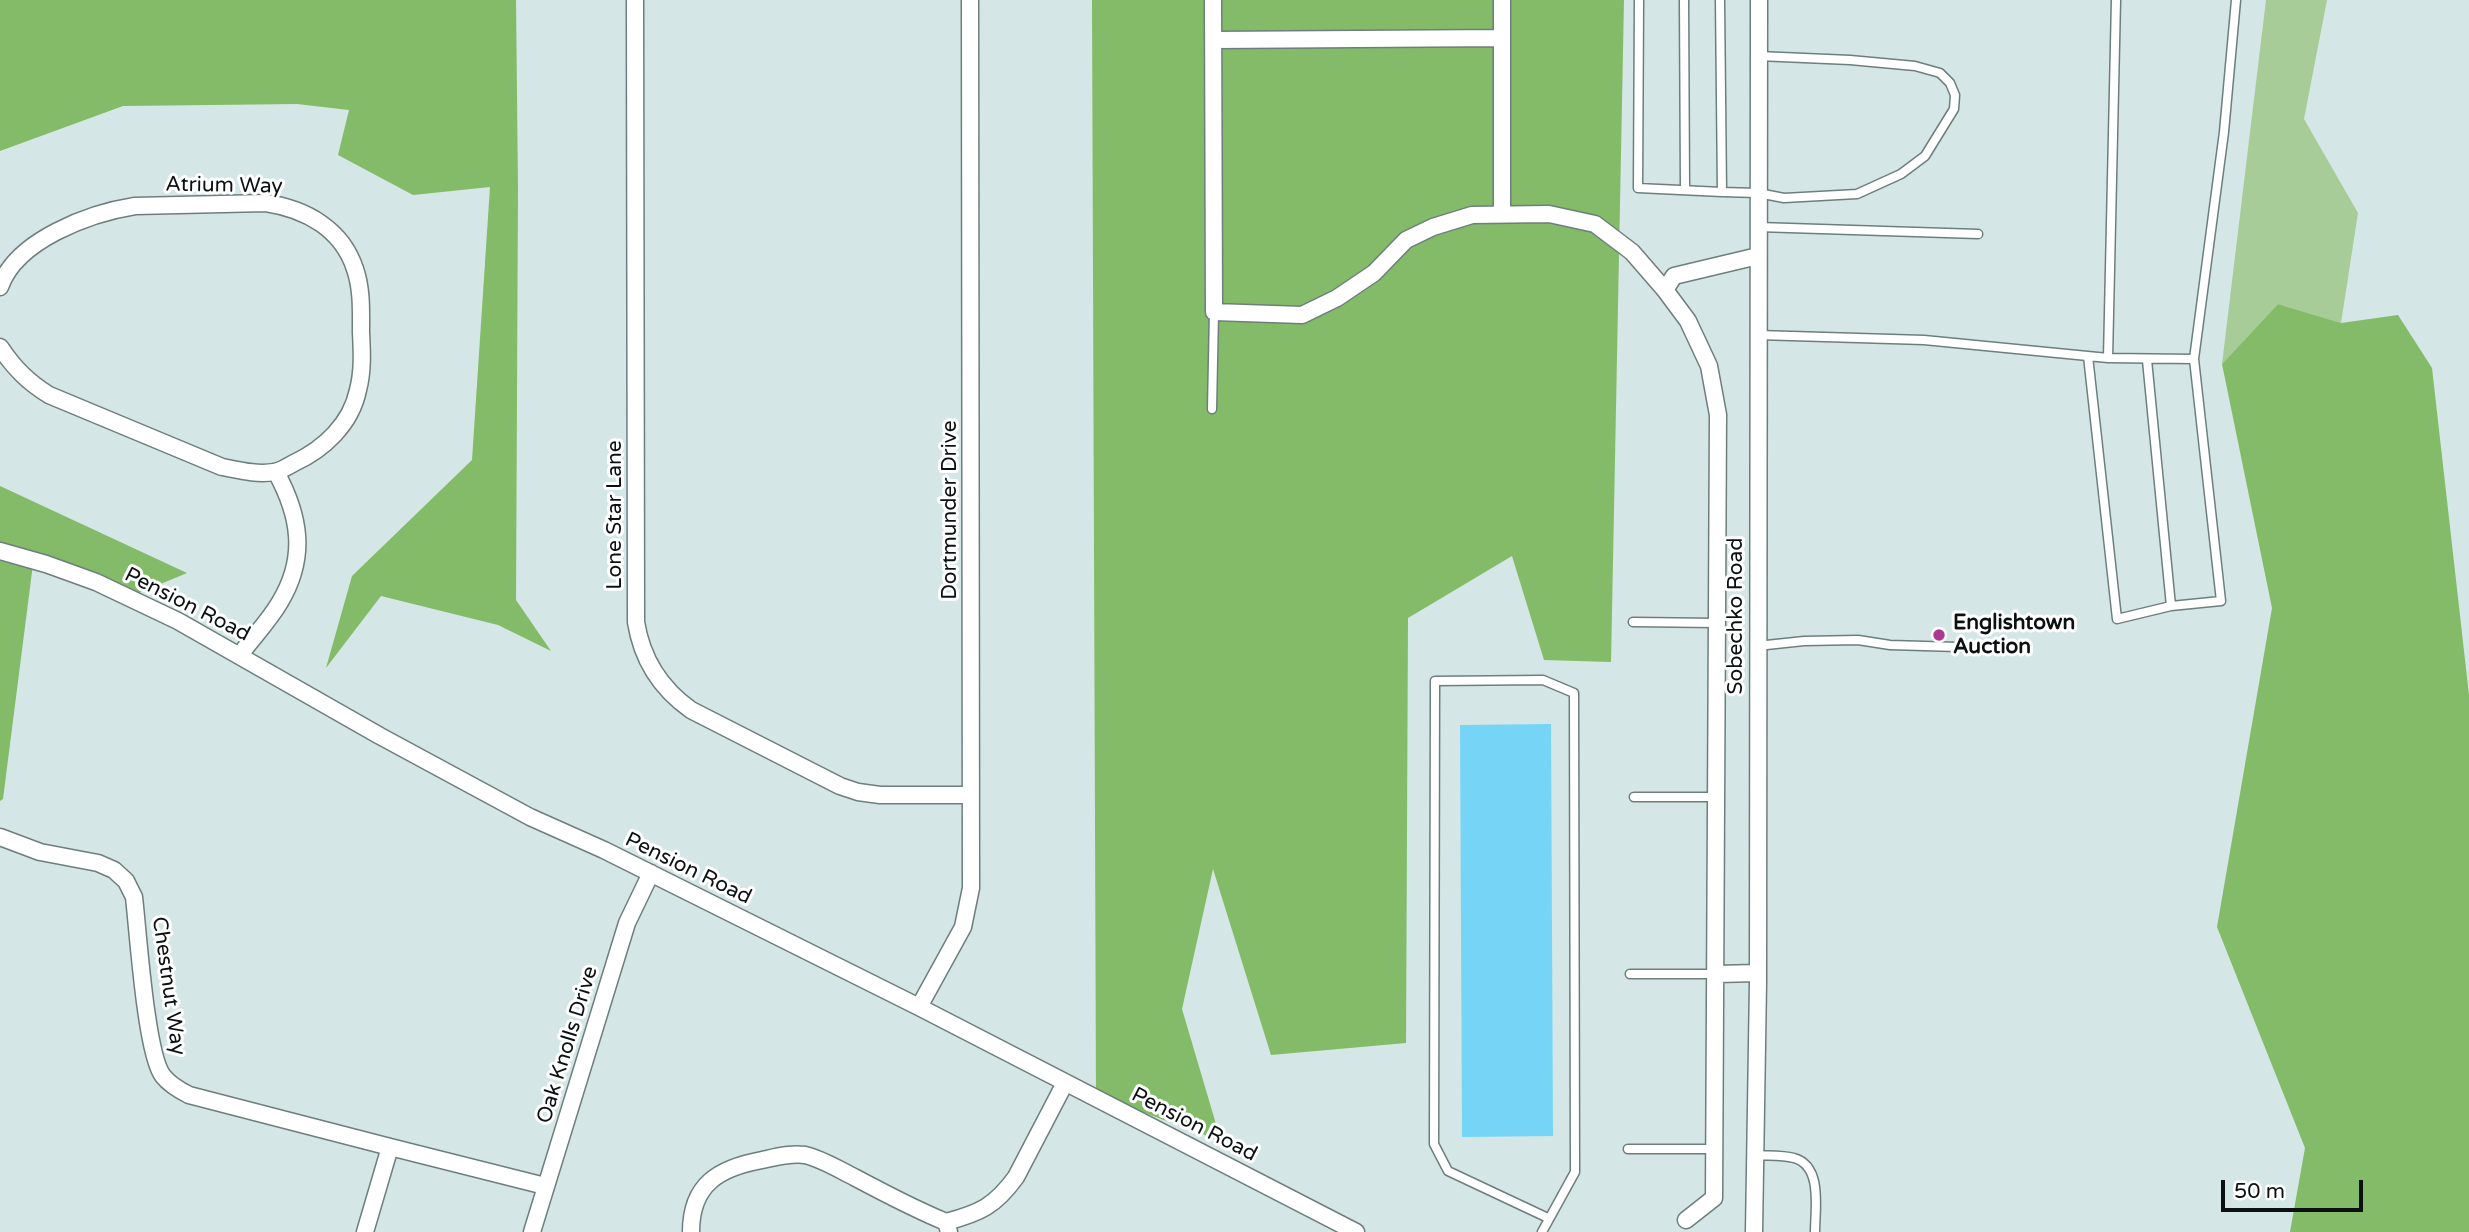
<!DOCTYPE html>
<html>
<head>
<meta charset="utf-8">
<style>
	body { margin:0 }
	#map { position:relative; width:2469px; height:1232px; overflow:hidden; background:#d4e6e5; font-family:"Varela Round",sans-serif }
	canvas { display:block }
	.scale { position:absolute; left:2221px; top:1180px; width:142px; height:32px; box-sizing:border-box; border:4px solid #0b1111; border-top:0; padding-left:9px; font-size:21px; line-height:24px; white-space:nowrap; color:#0b1111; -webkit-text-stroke:5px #fff; paint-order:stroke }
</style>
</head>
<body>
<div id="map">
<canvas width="2469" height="1232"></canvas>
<div class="scale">50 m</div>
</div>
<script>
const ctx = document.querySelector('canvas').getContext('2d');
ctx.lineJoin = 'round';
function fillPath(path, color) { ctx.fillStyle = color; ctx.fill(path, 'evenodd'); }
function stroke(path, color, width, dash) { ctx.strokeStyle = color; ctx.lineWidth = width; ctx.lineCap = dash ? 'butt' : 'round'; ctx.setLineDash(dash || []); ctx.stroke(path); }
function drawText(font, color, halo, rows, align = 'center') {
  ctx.font = font + ' "Varela Round",sans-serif'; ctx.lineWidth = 6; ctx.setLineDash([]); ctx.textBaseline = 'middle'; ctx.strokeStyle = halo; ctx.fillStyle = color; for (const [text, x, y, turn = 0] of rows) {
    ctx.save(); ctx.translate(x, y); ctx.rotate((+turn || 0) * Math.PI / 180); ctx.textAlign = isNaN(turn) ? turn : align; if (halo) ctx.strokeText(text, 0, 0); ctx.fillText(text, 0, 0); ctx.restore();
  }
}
fillPath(new Path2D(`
	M 2266,0 L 2327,0 L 2304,119 L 2358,213 L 2341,323 L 2278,304 L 2222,364 Z`), '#a7cc97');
fillPath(new Path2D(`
	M 0,0 L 516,0 L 518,189 L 516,600 L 551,651 L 498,625 L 381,596 L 326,668 L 352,576 L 472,460 L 490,187 L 413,195 L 338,155 L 349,110 L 297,104 L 123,106 L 0,151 Z
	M 1092,0 L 1624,0 L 1611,662 L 1544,660 L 1512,556 L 1408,618 L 1406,1043 L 1271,1055 L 1213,869 L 1182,1009 L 1221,1141 L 1096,1095 Z
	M 2278,304 L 2341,323 L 2398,315 L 2432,368 L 2469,695 L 2469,1232 L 2290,1232 L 2305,1148 L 2217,927 L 2272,608 L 2222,364 Z
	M 0,486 L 187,573 L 127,598 L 33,564 L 3,799 L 0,801 Z`), '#83bb68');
fillPath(new Path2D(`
	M 1551,724 L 1553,1136 L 1462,1137 L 1460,725 Z`), '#76d5f6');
const service = new Path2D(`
	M 1639,0 L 1638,188 L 1722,192 L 1720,0
	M 1684,0 L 1685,189
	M 2116,0 L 2108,358 L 2194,359 L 2224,132 L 2236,0
	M 1722,192 L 1758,193 L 1784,198 L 1857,194 L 1901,174 L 1925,156 L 1954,109 L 1955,95 L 1950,83 L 1940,73 L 1915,66 L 1850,60 L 1758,56
	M 1758,227 L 1978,234
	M 1758,335 L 1924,340 L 2108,358
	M 2088,356 L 2117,619 L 2171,606 L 2147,360
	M 1212,409 L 1214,312
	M 2171,606 L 2221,601 L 2194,359
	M 1633,622 L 1717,623
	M 1757,646 L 1804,641 L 1858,640 L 1890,645 L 2025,649
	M 1634,797 L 1716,797
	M 1630,974 L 1717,974
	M 1628,1149 L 1715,1149
	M 1755,1155 C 1767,1156 1782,1155 1794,1158 C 1823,1166 1815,1209 1815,1232
	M 1542,1232 L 1575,1172 L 1574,693 L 1543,680 L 1435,681 L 1434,1144 L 1448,1171 L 1548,1218`);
const minor = new Path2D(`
	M 635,0 L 636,622 C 642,660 660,688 691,710 L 840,786 L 858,792 L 880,795 L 971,795
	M 1213,0 L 1214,312 L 1302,315 L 1337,298 L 1374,273 L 1406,240 L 1433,227 L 1472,215 L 1549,214 L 1595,224 L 1632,252 L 1665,290
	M 1214,40 L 1502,38
	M 1502,214 L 1502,0
	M 0,287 C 16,240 90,213 135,206 L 266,203 C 306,209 342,229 355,269 C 362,289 361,311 361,332 C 362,352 363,371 358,390 C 351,424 324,449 294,463 C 288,466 281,471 274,472 C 257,475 238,470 222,467 L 49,395 C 28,382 14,368 0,347
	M 0,551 L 46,564 L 96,582 L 178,621 L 380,736 L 530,817 L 604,850 L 919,1007 L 1356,1232
	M 240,655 C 253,637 269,621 280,602 C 307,557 300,516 276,472
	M 0,837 L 40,852 L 98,863 L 114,870 L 126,881 L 134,897 C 138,931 146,1055 163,1076 C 170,1085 179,1090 189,1095 L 390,1147 L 365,1232
	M 1717,974 L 1758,973
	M 919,1007 L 963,927 L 971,888 L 970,0
	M 390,1147 L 545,1186
	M 1686,1220 L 1714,1198 L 1718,415 L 1709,366 L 1688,321 L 1665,290 L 1674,276 L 1758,256
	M 946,1222 C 980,1213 995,1206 1016,1177 L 1065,1083
	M 532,1232 L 627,923 L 651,873
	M 691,1232 C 691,1184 719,1168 762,1160 C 776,1157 790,1153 805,1155 C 822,1159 838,1169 854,1177 C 884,1193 914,1209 946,1222 L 949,1232
	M 1754,1232 L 1758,982 L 1759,0`);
stroke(service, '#6e7e7d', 11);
stroke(minor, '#6e7e7d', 19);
stroke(service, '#fff', 8);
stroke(minor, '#fff', 16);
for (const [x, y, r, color] of [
	[1939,635,7,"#ad3891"]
]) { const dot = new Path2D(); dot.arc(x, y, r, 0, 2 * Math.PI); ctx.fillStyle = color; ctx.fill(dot); stroke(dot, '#fff', 2.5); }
drawText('21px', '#0b1111', '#fff', [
	["Atrium Way",224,186,1],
	["Dortmunder Drive",950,510,-90],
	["Lone Star Lane",615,515,-90],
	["Pension Road",187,605,27],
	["Sobechko Road",1736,616,-90],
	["Pension Road",688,869,26],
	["Chestnut Way",168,986,82],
	["Oak Knolls Drive",568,1045,-73],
	["Pension Road",1194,1125,27]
]);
drawText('bold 21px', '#0b1111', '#fff', [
	["Englishtown",1953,623],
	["Auction",1953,647]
], 'left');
</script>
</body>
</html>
